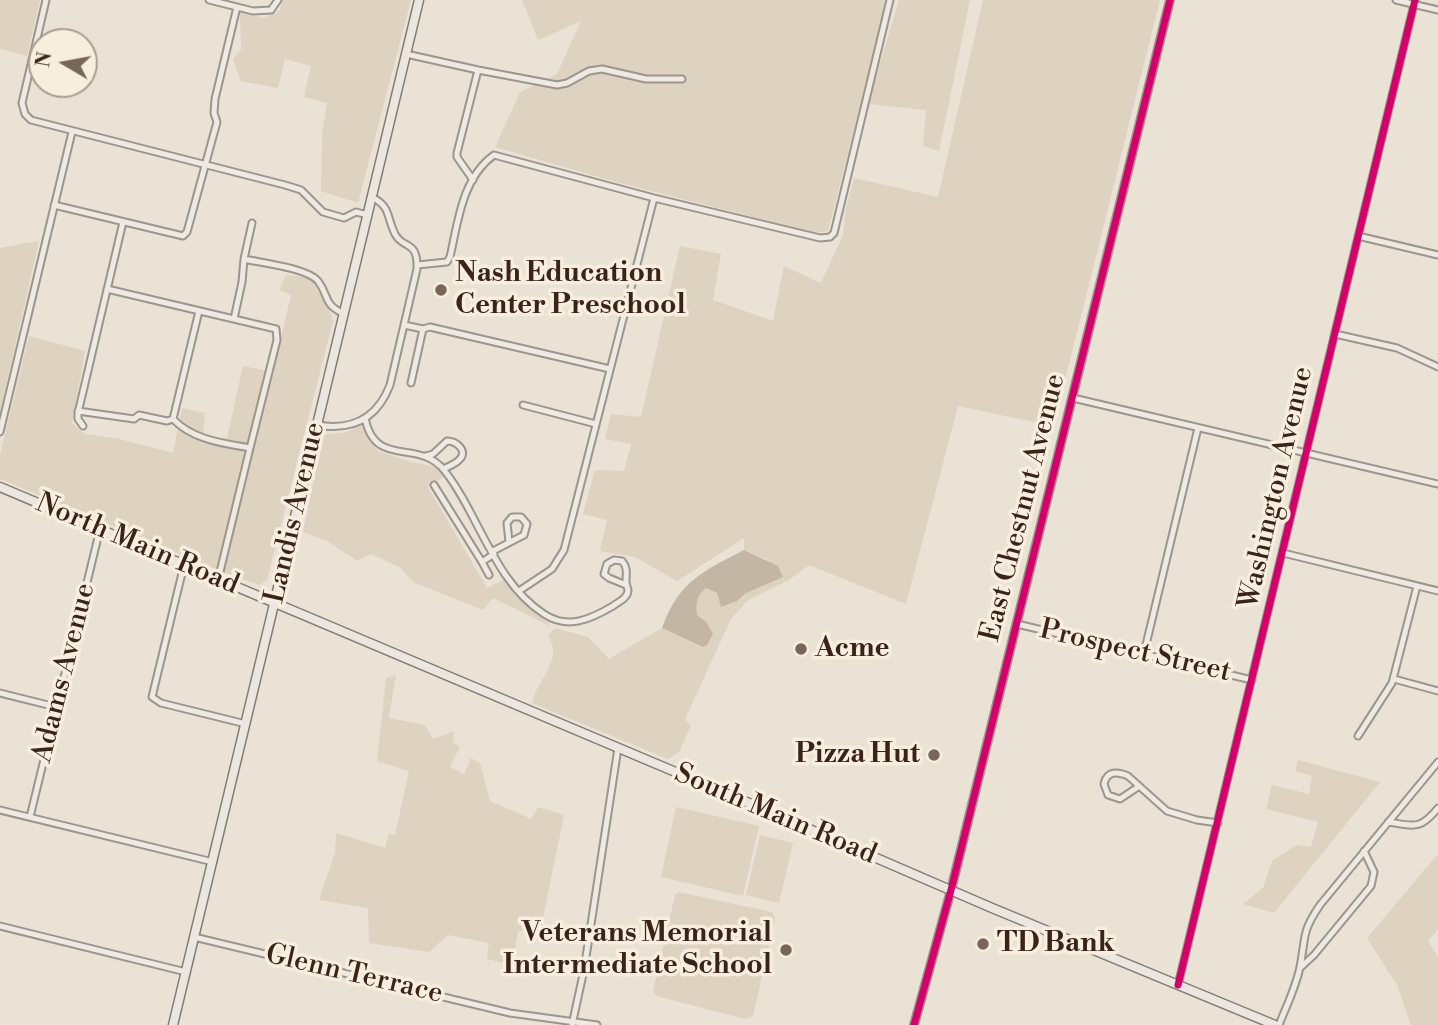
<!DOCTYPE html>
<html>
<head>
<meta charset="utf-8">
<style>
	body { margin:0 }
	#map { position:relative; width:1438px; height:1025px; overflow:hidden; background:#eae2d5; font-family:"Libre Bodoni",serif }
	canvas { display:block }
	.north { position:absolute; left:28px; top:28px; width:70px; height:70px; box-sizing:border-box; background:#f7eede; border:2px solid #ab9d90; border-radius:50%; rotate:280deg; font-size:19px; font-weight:700; line-height:28px; text-align:center; color:#3a231a }
	.north::after { content:''; display:block; margin:auto; width:24px; height:32px; background:#78665b; clip-path:polygon(50% 0,100% 100%,50% 72%,0 100%) }
</style>
</head>
<body>
<div id="map">
<canvas width="1438" height="1025"></canvas>
<div class="north">N</div>
</div>
<script>
const ctx = document.querySelector('canvas').getContext('2d');
ctx.lineJoin = 'round';
function fillPath(path, color) { ctx.fillStyle = color; ctx.fill(path, 'evenodd'); }
function stroke(path, color, width, dash) { ctx.strokeStyle = color; ctx.lineWidth = width; ctx.lineCap = dash ? 'butt' : 'round'; ctx.setLineDash(dash || []); ctx.stroke(path); }
function drawText(font, color, halo, rows, align = 'center') {
  ctx.font = font + ' "Libre Bodoni",serif'; ctx.lineWidth = 7; ctx.setLineDash([]); ctx.textBaseline = 'middle'; ctx.strokeStyle = halo; ctx.fillStyle = color; for (const [text, x, y, turn = 0] of rows) {
    ctx.save(); ctx.translate(x, y); ctx.rotate((+turn || 0) * Math.PI / 180); ctx.textAlign = isNaN(turn) ? turn : align; if (halo) ctx.strokeText(text, 0, 0); ctx.fillText(text, 0, 0); ctx.restore();
  }
}
fillPath(new Path2D(`
	M 0,0 L 40,0 L 27,56 L 0,49 Z
	M 282,0 L 411,0 L 358,203 L 321,191 L 322,135 L 327,103 L 304,97 L 311,66 L 285,59 L 278,88 L 241,81 L 233,59 L 241,50 L 240,12 L 264,18 L 280,10 Z
	M 522,0 L 887,0 L 828,231 L 816,233 L 616,182 L 495,147 L 520,92 L 557,74 L 581,21 L 538,40 Z
	M 899,0 L 970,0 L 939,151 L 923,146 L 926,110 L 868,104 Z
	M 983,0 L 1160,0 C 1124,142 1090,284 1053,426 L 958,406 L 906,604 L 809,565 L 789,580 L 747,601 L 731,619 L 685,719 L 691,726 L 679,752 L 668,759 L 532,703 C 537,679 564,661 548,636 L 555,628 L 588,637 L 609,659 L 662,628 L 703,647 L 706,622 L 697,616 C 696,604 696,596 706,588 L 717,593 L 721,607 L 737,601 L 746,593 L 782,576 L 766,559 L 744,550 L 744,538 L 677,581 L 635,557 L 600,551 L 607,520 L 583,514 L 595,470 L 624,471 L 631,444 L 605,439 L 611,414 L 641,417 L 680,246 L 721,254 L 713,300 L 773,321 L 784,266 L 821,283 L 843,235 L 846,207 L 854,178 L 938,197 Z
	M 39,241 L 0,412 L 0,248 Z
	M 286,275 L 311,278 C 318,292 330,306 333,321 L 267,580 L 259,585 L 223,572 L 0,479 L 0,455 L 29,336 L 85,351 L 72,423 L 85,434 L 119,439 L 173,453 L 182,408 L 205,413 L 202,443 L 225,447 L 243,366 L 273,372 L 291,295 L 279,290 Z
	M 360,425 L 364,426 L 378,451 L 411,462 L 437,467 L 445,476 L 428,487 L 487,588 L 507,578 L 524,603 L 552,627 L 493,598 L 483,610 L 413,582 L 401,568 L 371,554 L 357,561 L 327,541 L 303,532 L 322,440 L 325,435 L 347,432 Z
	M 396,675 L 389,718 L 425,725 L 433,739 L 454,731 L 453,743 L 460,747 L 450,767 L 464,774 L 471,758 L 480,763 L 490,801 L 531,819 L 538,807 L 564,815 L 541,928 L 518,931 L 512,965 L 487,959 L 489,943 L 448,935 L 429,952 L 369,943 L 368,908 L 319,900 L 335,853 L 336,833 L 385,848 L 389,833 L 395,835 L 409,771 L 377,761 L 386,678 Z
	M 1298,760 L 1380,782 L 1274,913 L 1243,904 L 1263,888 L 1272,861 L 1296,845 L 1311,847 L 1318,822 L 1266,809 L 1272,785 L 1309,794 L 1312,776 L 1295,771 Z
	M 676,807 L 759,826 L 743,896 L 661,877 Z
	M 760,835 L 793,843 L 779,903 L 746,895 Z
	M 1438,854 L 1438,929 L 1428,941 L 1438,957 L 1438,1025 L 1411,1025 L 1397,985 L 1367,938 Z
	M 678,892 L 772,912 L 775,918 L 753,1016 L 746,1019 L 656,996 L 653,991 L 675,895 Z`), '#ded2c0');
fillPath(new Path2D(`
	M 744,550 L 778,566 L 783,577 L 746,593 L 737,601 L 721,607 L 717,593 L 706,588 C 696,596 696,604 697,615 L 706,622 L 713,634 L 707,645 L 703,647 L 662,628 C 679,581 702,572 744,550 Z`), '#c4b6a4');
const minor = new Path2D(`
	M 46,0 L 22,103 L 25,114 L 31,120 L 285,185 L 301,190 L 323,212 L 344,218 L 356,212 L 368,215
	M 209,0 L 253,11 L 271,10 L 278,0
	M 1396,0 L 1438,10
	M 406,54 L 478,70 L 457,153 L 457,157 L 473,180
	M 478,70 L 557,85 L 567,83 L 589,71 L 602,69 L 646,79 L 682,79
	M 54,205 L 183,236 L 187,232 L 217,122 L 214,113 L 215,99 L 237,7
	M 252,223 L 244,259 C 262,263 307,268 318,281 C 330,297 322,303 344,314
	M 1358,236 L 1438,255
	M 417,265 L 447,262 L 450,257 C 458,222 462,178 494,155 L 654,198 L 820,238 L 830,237 L 834,233 L 890,0
	M 234,319 L 242,282 L 244,259
	M 404,325 L 423,329 L 411,383
	M 423,329 L 430,327 L 610,369
	M 1335,334 L 1397,348 L 1438,367
	M 1073,398 L 1438,484
	M 523,405 L 596,424
	M 78,411 L 134,419 L 139,415 L 167,421 L 173,419 C 193,440 222,443 250,448 L 277,340 L 276,329 L 107,289
	M 365,418 C 375,469 418,438 444,470 C 479,514 494,582 544,614 C 568,630 591,619 613,606 C 618,602 627,599 628,591 C 628,588 626,585 626,581 C 626,573 628,568 622,561 L 614,560 L 607,564 L 604,574 L 609,578 L 626,585
	M 173,419 L 199,311
	M 317,425 C 352,431 377,419 390,385 L 417,269 C 418,239 403,250 395,234 C 386,217 392,208 372,197
	M 83,426 L 78,419 L 78,413 L 123,222
	M 0,432 L 72,132
	M 426,456 L 433,454 L 447,441 C 456,441 469,451 459,460 C 455,464 448,467 443,469
	M 434,485 L 482,562
	M 493,551 L 524,535 L 527,524 L 521,517 L 512,517 L 507,523 L 509,542
	M 1283,553 L 1438,591
	M 184,565 L 152,697 L 161,703 L 246,724
	M 489,575 L 482,562 L 494,554
	M 218,580 L 250,448
	M 519,591 L 552,569 L 564,550 L 654,198
	M 1017,624 L 1252,680
	M 1144,653 L 1198,428
	M 1394,679 L 1438,691
	M 0,693 L 56,707
	M 1358,736 L 1392,683 L 1417,586
	M 1138,787 L 1120,799 L 1108,795 L 1104,784 C 1107,771 1117,771 1128,776 L 1167,811 L 1197,820 L 1218,823
	M 0,810 L 213,862
	M 30,817 L 100,529
	M 1388,822 C 1415,826 1420,830 1438,808
	M 0,926 L 186,972
	M 194,937 L 510,1013 L 597,1025
	M 1300,968 L 1314,955 L 1371,886 L 1374,872 L 1364,851
	M 1178,985 L 1415,0
	M 572,1025 L 584,970 L 618,748
	M 1279,1025 C 1286,1007 1296,987 1300,967 C 1306,937 1301,933 1320,905 L 1438,762`);
const tertiary = new Path2D(`
	M 914,1025 L 951,890 L 1170,0`);
const primary = new Path2D(`
	M 0,487 L 749,803 L 992,908 L 1275,1025
	M 173,1025 L 419,0`);
stroke(minor, '#9c958c', 9);
stroke(tertiary, '#9c958c', 10);
stroke(primary, '#847c74', 11);
stroke(minor, '#eeeae3', 5);
stroke(tertiary, '#eeeae3', 6);
stroke(primary, '#ebe6df', 8);
stroke(new Path2D(`
	M 1178,985 L 1415,0
	M 914,1025 L 951,890 L 1170,0`), '#d6006c', 7);
for (const [x, y, r, color] of [
	[441,290,7,"#78665b"],
	[801,649,7,"#78665b"],
	[934,755,7,"#78665b"],
	[983,944,7,"#78665b"],
	[786,950,7,"#78665b"]
]) { const dot = new Path2D(); dot.arc(x, y, r, 0, 2 * Math.PI); ctx.fillStyle = color; ctx.fill(dot); stroke(dot, '#f7eede', 2.5); }
drawText('bold 28px', '#3a231a', '#f7eede', [
	["Nash Education",455,274],
	["Center Preschool",455,306],
	["Acme",815,649],
	["Pizza Hut",920,755,"right"],
	["Veterans Memorial",772,934,"right"],
	["Intermediate School",772,966,"right"],
	["TD Bank",997,944]
], 'left');
drawText('28px', '#3a231a', '#f7eede', [
	["Washington Avenue",1277,488,-77],
	["East Chestnut Avenue",1024,508,-76],
	["Landis Avenue",296,513,-77],
	["North Main Road",137,545,23],
	["Prospect Street",1135,652,13],
	["Adams Avenue",65,673,-76],
	["South Main Road",775,815,23],
	["Glenn Terrace",354,975,13]
]);
</script>
</body>
</html>
